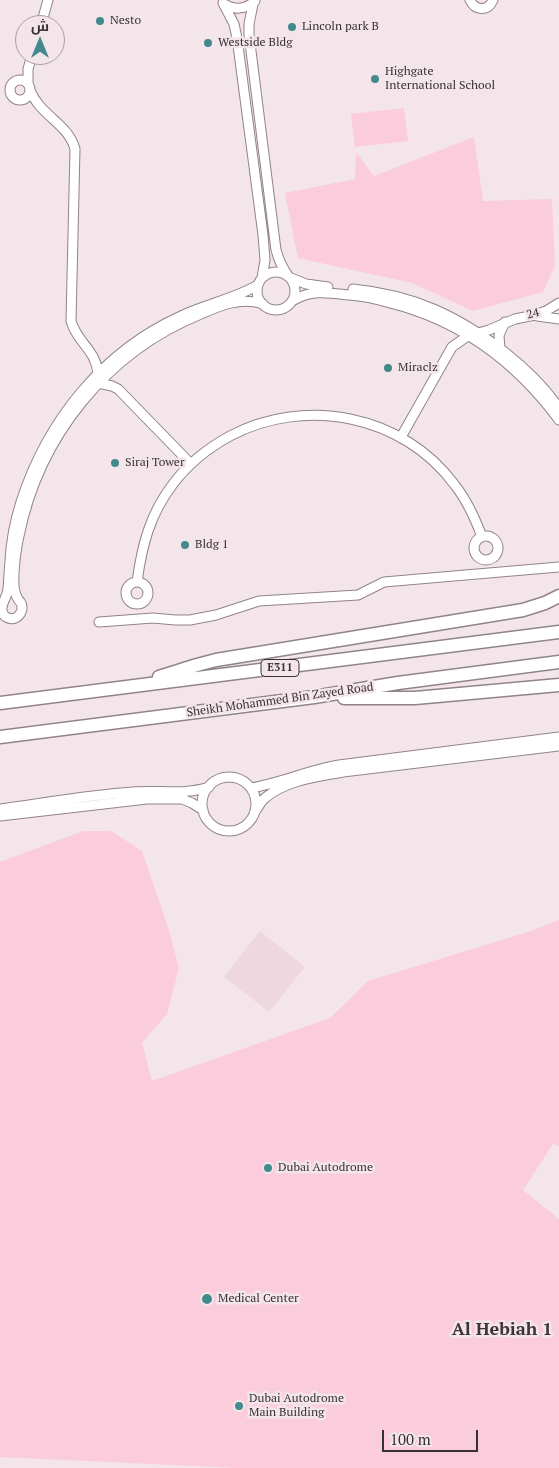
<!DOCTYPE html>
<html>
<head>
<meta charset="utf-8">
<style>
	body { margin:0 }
	#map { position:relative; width:559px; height:1468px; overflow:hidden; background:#f4e5ea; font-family:"PT Serif",Cairo,serif }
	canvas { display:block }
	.north { position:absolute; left:15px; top:15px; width:50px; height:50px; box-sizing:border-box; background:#f4e5ea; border:1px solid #a89da1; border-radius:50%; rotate:0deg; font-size:14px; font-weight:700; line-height:20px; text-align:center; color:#373133 }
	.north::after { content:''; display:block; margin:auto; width:18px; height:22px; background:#428a8d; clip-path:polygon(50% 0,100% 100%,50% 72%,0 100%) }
	.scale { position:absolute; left:382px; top:1430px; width:96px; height:22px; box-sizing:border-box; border:2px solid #373133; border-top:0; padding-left:6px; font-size:15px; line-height:18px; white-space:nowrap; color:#373133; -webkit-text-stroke:4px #f4e5ea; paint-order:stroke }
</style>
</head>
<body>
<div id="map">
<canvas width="559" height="1468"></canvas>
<div class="north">ش</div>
<div class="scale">100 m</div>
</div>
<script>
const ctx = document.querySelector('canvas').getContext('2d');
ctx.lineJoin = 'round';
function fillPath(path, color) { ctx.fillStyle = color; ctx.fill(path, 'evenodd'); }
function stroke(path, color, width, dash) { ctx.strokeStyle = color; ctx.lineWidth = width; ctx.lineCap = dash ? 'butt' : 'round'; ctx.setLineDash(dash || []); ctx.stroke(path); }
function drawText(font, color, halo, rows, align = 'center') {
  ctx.font = font + ' "PT Serif",serif'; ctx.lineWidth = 5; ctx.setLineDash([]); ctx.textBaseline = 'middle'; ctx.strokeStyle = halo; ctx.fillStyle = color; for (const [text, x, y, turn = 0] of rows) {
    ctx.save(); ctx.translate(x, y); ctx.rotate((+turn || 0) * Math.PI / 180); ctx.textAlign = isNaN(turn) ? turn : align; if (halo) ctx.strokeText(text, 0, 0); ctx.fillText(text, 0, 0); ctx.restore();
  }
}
fillPath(new Path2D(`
	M 260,931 L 305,967 L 269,1012 L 224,977 Z`), '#eed7de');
fillPath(new Path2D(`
	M 404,108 L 408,141 L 355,147 L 351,114 Z
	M 474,137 L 483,201 L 552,199 L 555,266 L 543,292 L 473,311 L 412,283 L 298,258 L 285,193 L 355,179 L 356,152 L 374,176 Z
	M 83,831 L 111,831 L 142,851 L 168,927 L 179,968 L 167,1014 L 142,1043 L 152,1081 L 330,1018 L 368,981 L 528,932 L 559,920 L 559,1146 L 553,1144 L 523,1190 L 559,1219 L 559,1468 L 236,1468 L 0,1457 L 0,862 Z`), '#fbccdc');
const minor = new Path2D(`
	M 470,0 C 475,11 488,12 493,0
	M 223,3 L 234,24 L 237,38 L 263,235 L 265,260 L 262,278
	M 224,4 C 234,10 245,10 255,1
	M 253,4 L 249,24 L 249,35 L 276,250 C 279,261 282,268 289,277
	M 41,25 L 48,0
	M10 90a10 10 0 1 1 20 0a10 10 0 1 1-20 0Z
	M 28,83 L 28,69 L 32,55
	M 30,90 C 40,116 68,123 75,149 L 71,321 C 77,343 96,349 98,374
	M257 291a19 19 0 1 1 38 0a19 19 0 1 1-38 0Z
	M 291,278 L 306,284 L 328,287
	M 258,285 C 234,299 206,304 181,316 C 103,351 47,421 21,502 C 15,521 11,541 10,561 C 9,570 9,579 8,588 C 8,596 1,603 2,610 C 2,613 3,615 6,617 C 16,623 25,612 21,603 C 18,599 18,600 16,595 C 11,583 16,549 19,536 C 39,436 107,352 201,314 C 221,305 241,297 263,304
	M 353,289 C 414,295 458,316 506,353 C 526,369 544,386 559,408
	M 294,300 C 312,289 330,293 349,295 C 364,296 377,299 390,303 C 462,321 516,362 559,420
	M 537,316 L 559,319
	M 478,333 L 489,330 L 515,319 L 535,315 L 546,311 L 559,303
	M 500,349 L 499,335 L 505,322
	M 98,383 L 112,386 L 118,389 L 191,464
	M 401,437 L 452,347 L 469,335
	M474 548a12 12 0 1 1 24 0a12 12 0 1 1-24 0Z
	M126 593a11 11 0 1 1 22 0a11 11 0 1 1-22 0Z
	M 137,582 C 142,545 150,514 173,484 C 188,464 208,448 230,436 C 305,396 403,415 454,484 C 467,500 475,518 482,537
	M 99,622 L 153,618 L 175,620 L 190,620 L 216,615 L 259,601 L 358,595 L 384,582 L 559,567
	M202 804a27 27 0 1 1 54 0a27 27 0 1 1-54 0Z
	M 251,788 C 281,783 309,770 339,765 L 559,737
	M 0,809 C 44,803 88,795 133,792 C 156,790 187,795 209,787
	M 256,810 C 259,806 261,801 265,798 C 286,780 317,777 343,772 L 559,746
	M 0,816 L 147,799 L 182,799 L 192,803 L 203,810`);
const highway = new Path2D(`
	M 159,677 L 197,665 L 216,660 L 523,610 L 545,603 L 559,596
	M 344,698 L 415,698 L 559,685
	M 0,703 L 559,632
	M 0,737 L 314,697 L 398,683 L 559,662`);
stroke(minor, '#918488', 11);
stroke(highway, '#918488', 15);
stroke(minor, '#fff', 9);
stroke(highway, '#fff', 12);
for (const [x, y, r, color] of [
	[100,21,5,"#428a8d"],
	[292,27,5,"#428a8d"],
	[208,43,5,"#428a8d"],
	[375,79,5,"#428a8d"],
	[388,368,5,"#428a8d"],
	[115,463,5,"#428a8d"],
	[185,545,5,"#428a8d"],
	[268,1168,5,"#428a8d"],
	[207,1299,6,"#428a8d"],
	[239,1406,5,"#428a8d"]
]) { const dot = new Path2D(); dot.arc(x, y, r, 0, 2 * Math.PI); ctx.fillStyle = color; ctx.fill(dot); stroke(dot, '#f4e5ea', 2); }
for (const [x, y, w] of [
	[280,668,38]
]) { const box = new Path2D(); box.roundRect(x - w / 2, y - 8.5, w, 17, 4); ctx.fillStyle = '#f4e5ea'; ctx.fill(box); stroke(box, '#373133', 1); }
drawText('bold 11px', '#373133', null, [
	["E311",280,668]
]);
drawText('12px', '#373133', '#f4e5ea', [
	["Nesto",110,21],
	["Lincoln park B",302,27],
	["Westside Bldg",218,43],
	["Highgate",385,72],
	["International School",385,86],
	["Miraclz",398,368],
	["Siraj Tower",125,463],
	["Bldg 1",195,545],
	["Dubai Autodrome",278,1168],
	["Medical Center",218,1299],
	["Dubai Autodrome",249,1399],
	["Main Building",249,1413]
], 'left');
drawText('12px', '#373133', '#f4e5ea', [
	["24",533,314,-14],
	["Sheikh Mohammed Bin Zayed Road",280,700,-8]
]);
drawText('bold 18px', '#3e3336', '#f4e5ea', [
	["Al Hebiah 1",502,1330]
]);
</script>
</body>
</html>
